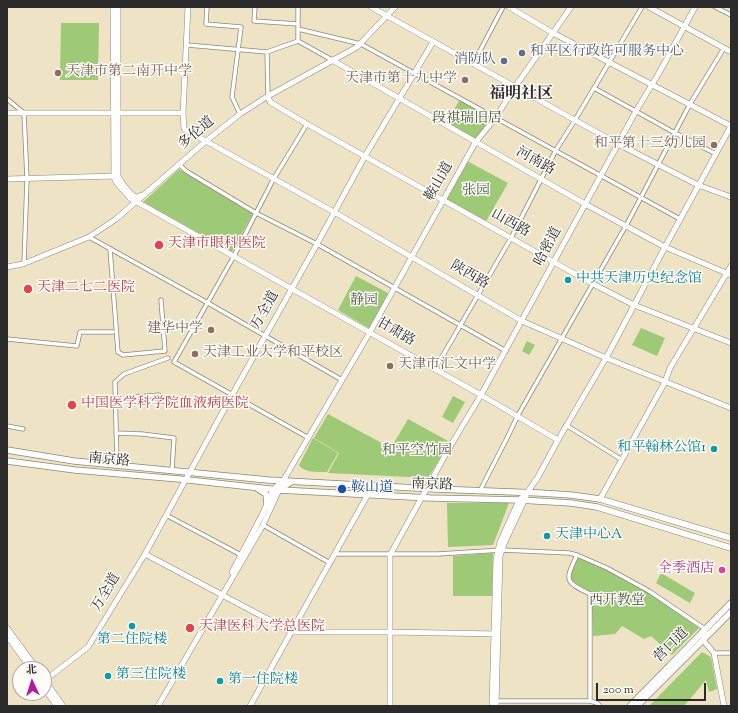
<!DOCTYPE html>
<html>
<head>
<meta charset="utf-8">
<style>
	body { margin:0 }
	#map { position:relative; width:738px; height:713px; overflow:hidden; background:#eee4c5; font-family:"Sorts Mill Goudy","Noto Serif SC",serif }
	canvas { display:block }
	.frame { position:absolute; inset:0; border:8px solid #2b2b2b; pointer-events:none }
	.north { position:absolute; left:12px; top:661px; width:40px; height:40px; box-sizing:border-box; background:#fdfcf7; border:1px solid #a9a8a5; border-radius:50%; rotate:356deg; font-size:11px; font-weight:700; line-height:16px; text-align:center; color:#2b2b2b }
	.north::after { content:''; display:block; margin:auto; width:14px; height:18px; background:#b5179e; clip-path:polygon(50% 0,100% 100%,50% 72%,0 100%) }
	.scale { position:absolute; left:596px; top:683px; width:110px; height:18px; box-sizing:border-box; border:2px solid #2b2b2b; border-top:0; padding-left:5px; font-size:12px; line-height:14px; white-space:nowrap; color:#2b2b2b; -webkit-text-stroke:3px #fdfcf7; paint-order:stroke }
</style>
</head>
<body>
<div id="map">
<canvas width="738" height="713"></canvas>
<div class="frame"></div>
<div class="north">北</div>
<div class="scale">200 m</div>
</div>
<script>
const ctx = document.querySelector('canvas').getContext('2d');
ctx.lineJoin = 'round';
function fillPath(path, color) { ctx.fillStyle = color; ctx.fill(path, 'evenodd'); }
function stroke(path, color, width, dash) { ctx.strokeStyle = color; ctx.lineWidth = width; ctx.lineCap = dash ? 'butt' : 'round'; ctx.setLineDash(dash || []); ctx.stroke(path); }
function drawText(font, color, halo, rows, align = 'center') {
  ctx.font = font + ' "Sorts Mill Goudy","Noto Serif SC",serif'; ctx.lineWidth = 3; ctx.setLineDash([]); ctx.textBaseline = 'middle'; ctx.strokeStyle = halo; ctx.fillStyle = color; for (const [text, x, y, turn = 0] of rows) {
    ctx.save(); ctx.translate(x, y); ctx.rotate((+turn || 0) * Math.PI / 180); ctx.textAlign = isNaN(turn) ? turn : align; if (halo) ctx.strokeText(text, 0, 0); ctx.fillText(text, 0, 0); ctx.restore();
  }
}
fillPath(new Path2D(`
	M 61,23 L 99,23 L 98,80 L 60,80 Z
	M 460,99 L 494,118 L 477,142 L 446,124 Z
	M 467,161 L 508,183 L 485,223 L 445,201 Z
	M 179,169 L 253,213 L 232,252 L 143,202 Z
	M 356,276 L 390,294 L 370,329 L 338,310 Z
	M 641,328 L 665,338 L 657,356 L 632,345 Z
	M 527,341 L 535,345 L 529,355 L 522,351 Z
	M 453,396 L 465,402 L 453,423 L 442,417 Z
	M 328,414 L 391,448 L 408,419 L 450,442 L 428,478 L 328,473 L 339,453 L 314,438 Z
	M 313,438 L 338,453 L 327,472 C 318,472 304,473 299,465 Z
	M 447,503 L 509,503 L 493,545 L 448,547 Z
	M 493,553 L 492,596 L 453,596 L 453,556 Z
	M 577,556 L 606,569 L 648,592 L 699,628 L 672,655 L 651,636 L 644,639 L 622,626 L 615,634 L 593,636 L 592,605 L 594,595 L 571,583 L 569,574 Z
	M 661,573 L 695,593 L 690,603 L 656,583 Z
	M 702,652 L 711,657 L 717,689 L 709,692 L 706,680 L 685,705 L 688,706 L 649,706 Z`), '#9ec976');
const street = new Path2D(`
	M 207,7 L 206,24 L 241,27 L 232,97 L 240,114
	M 255,7 L 254,21 L 298,24
	M 715,7 L 731,15
	M 298,29 L 361,44 L 680,219
	M 298,41 L 298,7
	M 187,45 L 267,52 L 298,41 L 332,60
	M 267,52 L 268,96
	M 473,64 L 503,7
	M 594,88 L 675,133 L 716,154
	M 7,99 L 24,113 L 27,179 L 24,264
	M 307,124 L 273,180 L 234,256 L 174,362 L 307,437
	M 179,164 L 186,171 L 256,213 L 317,244 L 506,351
	M 89,237 L 208,303 L 342,380
	M 110,249 L 118,352 L 123,355 L 165,351 L 161,300
	M 7,339 L 77,346 L 80,332 L 113,332
	M 435,369 L 511,238 L 556,150 L 575,120 L 642,7
	M 115,399 L 159,395
	M 566,425 L 622,460
	M 7,426 L 23,429
	M 116,433 L 142,434 L 174,438 L 172,471
	M 117,466 L 115,382 L 124,374 L 168,358
	M 480,491 C 492,466 506,442 517,417 L 628,222 L 690,104 L 724,48
	M 166,515 L 243,556
	M 263,525 L 330,563
	M 335,554 L 438,554 L 502,550 L 569,553 L 577,555 L 607,568 L 649,591 L 705,629
	M 577,555 C 565,581 564,581 590,594 L 590,701
	M 714,653 L 731,653
	M 494,701 L 590,701 L 597,703 L 600,706`);
const secondary = new Path2D(`
	M 113,7 L 114,177 L 116,182 L 130,198 L 481,395 L 558,440
	M 118,7 L 118,176 C 120,180 130,195 136,197 C 138,197 140,196 142,195
	M 188,7 L 183,113 L 184,129 L 334,212 L 522,321 L 606,358 L 731,408
	M 371,7 L 618,144 L 698,185 L 731,197
	M 509,7 L 553,33 L 731,126
	M 649,7 L 731,52
	M 332,60 L 585,204 L 665,247 L 731,275
	M 268,96 L 270,102 L 307,124 L 593,284 L 634,305 L 731,343
	M 7,113 L 183,113
	M 7,179 L 116,176
	M 7,267 L 23,264 L 89,237 L 116,219 L 206,141 L 240,114 L 268,96 L 357,47 L 395,7
	M 600,499 L 665,382 L 670,368 L 731,266
	M 145,554 L 292,632 L 390,632 L 498,634
	M 232,572 L 262,515 L 273,490 L 282,481
	M 7,628 L 37,669
	M 705,629 L 703,640 L 714,653 L 724,706
	M 7,636 L 31,669
	M 44,679 L 63,706
	M 44,681 L 88,647 L 145,554 L 232,395 L 317,244 L 365,156 L 433,42
	M 44,688 L 57,706
	M 158,706 L 263,525 L 279,490 L 283,481 L 370,332 L 475,143 L 496,117 L 515,87 L 571,7
	M 250,706 L 367,496
	M 390,706 L 390,555 L 448,450 L 481,395 L 636,111 L 659,73 L 695,7
	M 492,706 L 496,559 L 500,542 L 519,500 L 527,493 L 538,477 L 558,440 L 606,358 L 665,247 L 731,126
	M 496,706 L 500,556 L 504,544 L 526,497`);
const primary = new Path2D(`
	M 7,450 L 74,461 L 268,480 L 435,489 L 540,493 L 571,495 L 600,499 L 731,538
	M 7,461 L 75,470 L 179,479 L 279,490 L 430,498 L 519,500 L 571,503 L 597,507 L 731,548
	M 258,489 L 266,494 L 267,504
	M 267,506 L 280,489 L 291,482
	M 630,706 L 731,603
	M 637,706 L 731,612`);
stroke(street, '#8c8878', 5);
stroke(secondary, '#8c8878', 6);
stroke(primary, '#8c8878', 7);
stroke(street, '#fff', 3.5);
stroke(secondary, '#fff', 5);
stroke(primary, '#fff', 5.5);
for (const [x, y, r, color] of [
	[522,53,4,"#5c6f8a"],
	[504,61,4,"#5c6f8a"],
	[58,73,4,"#8d6e63"],
	[465,80,4,"#8d6e63"],
	[714,145,4,"#8d6e63"],
	[159,245,5,"#e0444e"],
	[568,280,4,"#0f9aa8"],
	[28,289,5,"#e0444e"],
	[211,330,4,"#8d6e63"],
	[195,354,4,"#8d6e63"],
	[390,366,4,"#8d6e63"],
	[72,405,5,"#e0444e"],
	[714,449,4,"#0f9aa8"],
	[342,489,5,"#1a4fb4"],
	[547,536,4,"#0f9aa8"],
	[722,570,4,"#d1479c"],
	[132,626,4,"#0f9aa8"],
	[190,628,5,"#e0444e"],
	[108,676,4,"#0f9aa8"],
	[220,681,4,"#0f9aa8"]
]) { const dot = new Path2D(); dot.arc(x, y, r, 0, 2 * Math.PI); ctx.fillStyle = color; ctx.fill(dot); stroke(dot, '#fdfcf7', 1.5); }
drawText('14px', '#4e5e75', '#fdfcf7', [
	["和平区行政许可服务中心",530,53],
	["消防队",496,61,"right"]
], 'left');
drawText('14px', '#785e54', '#fdfcf7', [
	["天津市第二南开中学",66,73],
	["天津市第十九中学",457,80,"right"],
	["和平第十三幼儿园",706,145,"right"],
	["建华中学",203,330,"right"],
	["天津工业大学和平校区",203,354],
	["天津市汇文中学",398,366]
], 'left');
drawText('14px', '#4e5a42', '#fdfcf7', [
	["段祺瑞旧居",467,120],
	["张园",476,192],
	["静园",364,302],
	["和平空竹园",417,452],
	["西开教堂",617,602]
]);
drawText('14px', '#2b2b2b', '#fdfcf7', [
	["多伦道",197,134,-40],
	["河南路",535,162,29],
	["鞍山道",440,182,-61],
	["山西路",510,224,29],
	["哈密道",549,247,-62],
	["陕西路",469,276,30],
	["万全道",266,311,-61],
	["甘肃路",395,333,30],
	["南京路",109,461,5],
	["南京路",432,486,2],
	["万全道",107,593,-59],
	["营口道",672,646,-45]
]);
drawText('14px', '#be3a42', '#fdfcf7', [
	["天津市眼科医院",168,245],
	["天津二七二医院",37,289],
	["中国医学科学院血液病医院",81,405],
	["天津医科大学总医院",199,628]
], 'left');
drawText('14px', '#0d838f', '#fdfcf7', [
	["中共天津历史纪念馆",576,280],
	["和平翰林公馆1",706,449,"right"],
	["天津中心A",555,536],
	["第二住院楼",132,641,"center"],
	["第三住院楼",116,676],
	["第一住院楼",228,681]
], 'left');
drawText('14px', '#164399', '#fdfcf7', [
	["鞍山道",351,489]
], 'left');
drawText('14px', '#b23c85', '#fdfcf7', [
	["全季酒店",714,570]
], 'right');
drawText('bold 16px', '#2b2b2b', '#fdfcf7', [
	["福明社区",521,95]
]);
</script>
</body>
</html>
